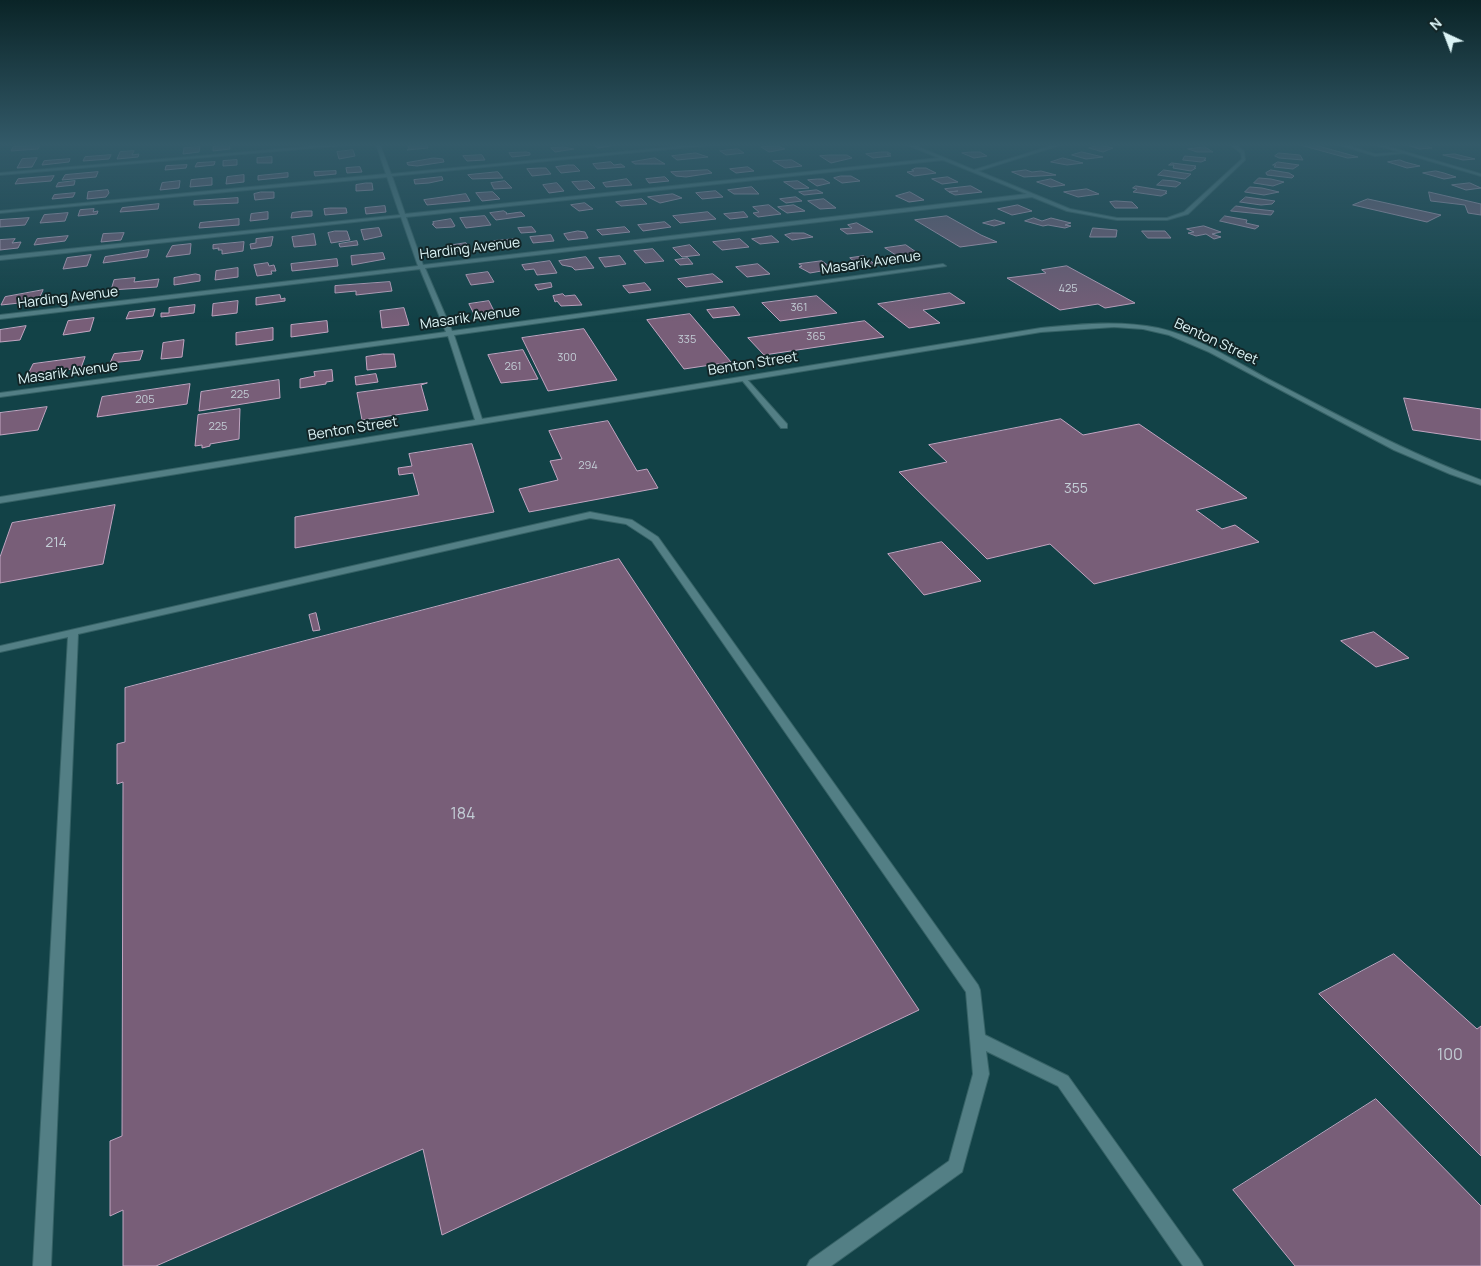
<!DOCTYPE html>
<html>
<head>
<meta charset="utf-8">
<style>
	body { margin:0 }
	#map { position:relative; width:1481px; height:1266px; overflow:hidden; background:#124247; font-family:Manrope,sans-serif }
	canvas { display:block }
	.north { position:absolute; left:1421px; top:10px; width:50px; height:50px; -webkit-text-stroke:4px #122527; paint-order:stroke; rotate:317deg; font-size:14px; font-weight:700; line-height:20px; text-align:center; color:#dcf4f6 }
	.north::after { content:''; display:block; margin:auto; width:18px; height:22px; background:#dcf4f6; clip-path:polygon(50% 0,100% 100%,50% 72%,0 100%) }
</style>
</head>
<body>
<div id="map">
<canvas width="1481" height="1266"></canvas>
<div class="north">N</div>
</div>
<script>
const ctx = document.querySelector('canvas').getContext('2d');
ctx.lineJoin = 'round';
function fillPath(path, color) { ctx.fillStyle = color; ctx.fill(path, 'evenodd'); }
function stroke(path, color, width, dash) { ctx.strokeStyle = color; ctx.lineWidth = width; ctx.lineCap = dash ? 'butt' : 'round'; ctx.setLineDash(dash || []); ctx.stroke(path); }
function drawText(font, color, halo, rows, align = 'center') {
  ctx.font = font + ' Manrope,sans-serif'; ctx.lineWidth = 4; ctx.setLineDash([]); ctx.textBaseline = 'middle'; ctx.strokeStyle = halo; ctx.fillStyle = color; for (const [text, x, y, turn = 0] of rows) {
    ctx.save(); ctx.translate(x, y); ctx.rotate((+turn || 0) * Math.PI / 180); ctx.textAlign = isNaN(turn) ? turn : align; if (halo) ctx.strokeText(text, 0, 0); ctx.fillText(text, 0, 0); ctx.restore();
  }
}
const building = new Path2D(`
	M 426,144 L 428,148 L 407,150 L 409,149 L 408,146 Z
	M 593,144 L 615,144 L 616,145 L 598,148 Z
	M 1297,144 L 1318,144 L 1315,145 L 1358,157 L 1348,158 Z
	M 1404,144 L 1421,144 L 1432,148 L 1420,149 Z
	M 40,145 L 38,149 L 11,151 L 13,147 Z
	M 229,145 L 230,149 L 213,151 L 213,147 Z
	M 1099,145 L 1113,148 L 1103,152 L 1089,148 Z
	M 778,146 L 785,149 L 769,152 L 761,147 Z
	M 200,147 L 199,152 L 183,154 L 184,148 Z
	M 564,147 L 574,149 L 555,152 L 551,148 Z
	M 1205,147 L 1213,152 L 1197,152 L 1188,149 Z
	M 738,149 L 744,153 L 726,155 L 720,151 Z
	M 353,150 L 355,156 L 339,159 L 337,152 Z
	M 134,151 L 132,155 L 139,154 L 138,157 L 117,159 L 120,152 Z
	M 527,152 L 530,153 L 530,155 L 512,157 L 509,153 Z
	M 881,152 L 888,152 L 891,154 L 887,154 L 891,156 L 873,158 L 866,154 Z
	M 971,152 L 980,152 L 987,156 L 974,158 L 962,153 Z
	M 1082,152 L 1103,157 L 1086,159 L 1072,155 Z
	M 696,153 L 708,157 L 677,160 L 672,156 Z
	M 1279,153 L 1300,155 L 1303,160 L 1279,158 L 1275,156 Z
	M 1455,154 L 1475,159 L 1463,160 L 1443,155 Z
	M 111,155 L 109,159 L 83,161 L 85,157 Z
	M 482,155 L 485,160 L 467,161 L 463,156 Z
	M 829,155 L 847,155 L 852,158 L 831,163 L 820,156 Z
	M 1185,156 L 1206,158 L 1204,160 L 1206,160 L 1201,162 L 1183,160 Z
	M 272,157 L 272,163 L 257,163 L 257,158 Z
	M 37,158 L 32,167 L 17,168 L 22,159 Z
	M 434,158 L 443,159 L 444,162 L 417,166 L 408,165 L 407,163 Z
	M 655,158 L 665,164 L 635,164 L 632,162 Z
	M 1063,158 L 1083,163 L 1067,165 L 1051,162 Z
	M 70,159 L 69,162 L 42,165 L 44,161 Z
	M 237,160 L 237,165 L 223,166 L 223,161 Z
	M 792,160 L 802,166 L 785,168 L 773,161 Z
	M 1400,160 L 1405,162 L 1420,166 L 1407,168 L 1388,162 Z
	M 215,162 L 214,165 L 195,167 L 197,163 Z
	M 611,162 L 614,165 L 621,164 L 625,167 L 597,169 L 593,164 Z
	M 1278,162 L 1299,165 L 1293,169 L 1274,167 L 1276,165 L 1273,165 Z
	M 1172,163 L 1196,166 L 1194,168 L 1196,168 L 1191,171 L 1173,168 L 1174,165 L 1169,165 Z
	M 187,165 L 186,168 L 165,170 L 166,166 Z
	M 568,165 L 574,165 L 580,171 L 561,173 L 556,167 Z
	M 360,167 L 362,172 L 347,173 L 346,168 Z
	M 748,167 L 754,171 L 736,173 L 730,169 Z
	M 540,168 L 546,168 L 551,174 L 532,176 L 527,169 Z
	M 916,168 L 926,168 L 936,173 L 914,176 L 907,172 L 914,171 L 912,170 Z
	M 708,170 L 712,173 L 686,177 L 676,176 L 671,172 Z
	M 1026,170 L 1032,172 L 1041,171 L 1056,175 L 1024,177 L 1012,172 Z
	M 1164,170 L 1184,173 L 1191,174 L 1185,179 L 1158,175 Z
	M 1271,170 L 1289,173 L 1294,176 L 1292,178 L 1267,175 L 1266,173 Z
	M 336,171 L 336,174 L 315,176 L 314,172 Z
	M 1436,171 L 1444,173 L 1456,177 L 1444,179 L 1423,173 Z
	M 98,172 L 96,177 L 62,180 L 65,175 Z
	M 498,172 L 503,178 L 472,179 L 468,175 Z
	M 288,173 L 288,177 L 258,180 L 258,176 Z
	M 244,175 L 244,182 L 226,184 L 227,177 Z
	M 54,176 L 51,181 L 15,184 L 18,179 Z
	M 841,176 L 851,176 L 860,181 L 842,183 L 834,178 Z
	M 442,177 L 443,180 L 429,183 L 415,184 L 414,180 Z
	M 665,177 L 669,181 L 649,183 L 646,179 Z
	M 948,177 L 958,182 L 942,184 L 932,179 Z
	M 212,178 L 212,185 L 190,187 L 191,180 Z
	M 1259,178 L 1271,179 L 1284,182 L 1273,186 L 1254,183 Z
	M 627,179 L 632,185 L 606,187 L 603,183 Z
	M 818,179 L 823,179 L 830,183 L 817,186 L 808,180 Z
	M 1051,179 L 1065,185 L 1051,187 L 1037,182 Z
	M 1163,180 L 1175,181 L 1181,183 L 1176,187 L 1157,185 Z
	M 75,181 L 74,185 L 56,187 L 58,183 Z
	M 180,181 L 179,188 L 160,190 L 162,183 Z
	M 505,181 L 512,188 L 494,189 L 491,183 Z
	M 588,181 L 595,188 L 579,190 L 572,182 Z
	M 798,181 L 809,188 L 795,189 L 784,182 Z
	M 366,183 L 372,183 L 373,190 L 356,191 L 356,185 Z
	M 557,183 L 564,191 L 549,193 L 543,185 Z
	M 1470,183 L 1481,188 L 1466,190 L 1452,185 Z
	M 971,186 L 982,192 L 955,195 L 949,192 L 958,191 L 949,192 L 945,189 Z
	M 1136,186 L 1167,191 L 1165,193 L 1167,193 L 1161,196 L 1133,192 L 1137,189 L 1133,188 Z
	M 752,187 L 759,194 L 734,194 L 728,190 Z
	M 1250,187 L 1262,188 L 1279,192 L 1264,195 L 1245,192 Z
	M 1087,189 L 1099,194 L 1078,197 L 1064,192 Z
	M 108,190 L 109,193 L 106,197 L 87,199 L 88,192 Z
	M 817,190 L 823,193 L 804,195 L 799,192 Z
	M 716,191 L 723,197 L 702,199 L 696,193 Z
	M 261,192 L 274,192 L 274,198 L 255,200 L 254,194 Z
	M 493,192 L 500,199 L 482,201 L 476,193 Z
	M 910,192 L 924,200 L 909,202 L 896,196 Z
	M 1429,192 L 1481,204 L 1481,215 L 1468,213 L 1465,205 L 1431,201 Z
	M 75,193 L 73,197 L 52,199 L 54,195 Z
	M 466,194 L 470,201 L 427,205 L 424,200 Z
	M 673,194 L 682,198 L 660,203 L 648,197 Z
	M 796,197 L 802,201 L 786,203 L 780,199 Z
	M 1246,197 L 1275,201 L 1272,204 L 1261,205 L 1240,202 Z
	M 238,198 L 238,203 L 194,205 L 194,201 Z
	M 642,199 L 647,204 L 621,206 L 616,202 Z
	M 824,199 L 836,208 L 820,209 L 808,201 Z
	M 1368,199 L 1441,215 L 1427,222 L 1353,205 Z
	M 1116,201 L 1132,202 L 1138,208 L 1115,208 L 1110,202 Z
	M 585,203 L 593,209 L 579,211 L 571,205 Z
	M 159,204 L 158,209 L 120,212 L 122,208 Z
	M 769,205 L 781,214 L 758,217 L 753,213 L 759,212 L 753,207 Z
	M 794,205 L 805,211 L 787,213 L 778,207 Z
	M 1018,205 L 1032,211 L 1012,215 L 998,209 Z
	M 385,206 L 386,212 L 366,214 L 365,208 Z
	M 1236,206 L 1256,209 L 1274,211 L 1271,215 L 1231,211 Z
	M 330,208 L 346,208 L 347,213 L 325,215 L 324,209 Z
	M 94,209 L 93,212 L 98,211 L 97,214 L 78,216 L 80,210 Z
	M 304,211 L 312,211 L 312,216 L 291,218 L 292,213 Z
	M 504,211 L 507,213 L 506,214 L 521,212 L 525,216 L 496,220 L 490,213 Z
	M 268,212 L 268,219 L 250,221 L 251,214 Z
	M 708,212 L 716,219 L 680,223 L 673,216 Z
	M 744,212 L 748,217 L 730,219 L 724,214 Z
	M 68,213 L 65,221 L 40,223 L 44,215 Z
	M 485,216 L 491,225 L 466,228 L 460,218 Z
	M 947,216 L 981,235 L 997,242 L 960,247 L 915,220 Z
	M 1225,216 L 1247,220 L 1246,223 L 1259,226 L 1255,229 L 1220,221 Z
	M 29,218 L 25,225 L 0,227 L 0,220 Z
	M 1034,218 L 1042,221 L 1051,218 L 1071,223 L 1065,225 L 1071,226 L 1065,228 L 1048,225 L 1043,226 L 1025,221 Z
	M 239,219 L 239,225 L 199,228 L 200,223 Z
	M 451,219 L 455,226 L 453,227 L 436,228 L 432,224 L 434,224 L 433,222 Z
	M 995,220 L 1005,223 L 994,226 L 983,223 Z
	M 665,222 L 671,227 L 643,231 L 638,225 Z
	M 857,223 L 873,232 L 847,234 L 840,229 L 852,228 L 848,225 Z
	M 1204,226 L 1221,232 L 1212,234 L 1221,237 L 1214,239 L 1206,234 L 1196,236 L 1188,233 L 1194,232 L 1187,229 Z
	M 532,227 L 536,232 L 521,233 L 518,228 Z
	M 625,227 L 630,232 L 602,235 L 597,230 Z
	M 379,228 L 382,236 L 364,240 L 361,230 Z
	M 1093,228 L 1117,230 L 1116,237 L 1090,237 Z
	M 335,231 L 347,231 L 350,240 L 331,243 L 328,233 Z
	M 578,231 L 585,232 L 588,238 L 568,240 L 564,234 Z
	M 1142,231 L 1165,231 L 1171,238 L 1148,238 Z
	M 124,233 L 121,240 L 101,242 L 103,234 Z
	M 792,233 L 804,233 L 813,237 L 792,240 L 785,235 Z
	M 314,234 L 316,245 L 294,247 L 292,237 Z
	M 551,235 L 554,241 L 533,243 L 530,237 Z
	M 68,236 L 65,241 L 34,245 L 37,239 Z
	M 772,236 L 779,242 L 760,244 L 752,239 Z
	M 273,237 L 271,246 L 251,249 L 250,244 L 256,243 L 256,239 Z
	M 15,239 L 12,243 L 21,242 L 18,248 L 0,250 L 0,240 Z
	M 516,239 L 519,245 L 496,247 L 494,241 Z
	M 740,239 L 749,247 L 722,250 L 713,242 Z
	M 357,241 L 358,245 L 340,247 L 339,244 Z
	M 244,242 L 243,251 L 222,254 L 222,250 L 218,250 L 219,248 L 213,249 L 213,245 Z
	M 466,243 L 470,250 L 451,252 L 447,246 Z
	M 191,244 L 190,254 L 166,257 L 172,246 Z
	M 690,245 L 700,255 L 682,257 L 673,248 Z
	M 906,245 L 919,254 L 899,257 L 885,248 Z
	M 653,249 L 664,261 L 645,263 L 634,251 Z
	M 149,250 L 147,257 L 103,263 L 105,257 Z
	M 383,253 L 385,259 L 352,265 L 351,256 Z
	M 91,255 L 87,266 L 63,269 L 67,258 Z
	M 620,256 L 626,264 L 605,267 L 599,258 Z
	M 864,256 L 876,265 L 861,267 L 850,258 Z
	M 586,257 L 594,268 L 575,270 L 572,267 L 562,265 L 559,261 Z
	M 688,258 L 693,264 L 680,265 L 675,260 Z
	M 337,259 L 338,266 L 292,271 L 291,264 Z
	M 550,261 L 557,273 L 537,275 L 534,269 L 525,270 L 522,265 Z
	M 822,261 L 833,269 L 810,273 L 799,267 L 802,266 L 799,264 Z
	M 268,263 L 269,266 L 274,265 L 276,271 L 271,271 L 272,274 L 257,276 L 254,265 Z
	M 758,264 L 770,274 L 747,277 L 736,267 Z
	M 1067,266 L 1135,303 L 1105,308 L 1098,304 L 1060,310 L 1007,278 L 1046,273 L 1042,270 Z
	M 238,268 L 238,277 L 215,280 L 216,271 Z
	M 488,272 L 494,282 L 471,285 L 466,275 Z
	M 196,274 L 200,275 L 200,281 L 174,285 L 174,278 Z
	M 713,274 L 723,282 L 686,287 L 678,279 Z
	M 135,278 L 134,282 L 159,279 L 157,287 L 111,290 L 114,280 Z
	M 390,282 L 392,291 L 356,295 L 356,291 L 335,293 L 335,286 Z
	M 551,283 L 552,287 L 538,290 L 535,285 Z
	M 645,283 L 651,290 L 629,293 L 623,286 Z
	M 43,290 L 38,301 L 1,305 L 5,297 Z
	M 950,293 L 965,303 L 923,310 L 940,323 L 909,328 L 878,304 Z
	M 563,294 L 565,296 L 575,295 L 582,305 L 561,306 L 557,301 L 555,302 L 553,296 Z
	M 280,295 L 281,299 L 285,298 L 285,301 L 256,305 L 256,298 Z
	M 817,296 L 837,313 L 780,321 L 762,303 Z
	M 238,301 L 237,313 L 212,316 L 213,304 Z
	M 489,301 L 495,313 L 475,316 L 469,304 Z
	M 195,305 L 194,313 L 161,317 L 161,313 L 169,313 L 169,308 Z
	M 734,307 L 740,315 L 713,318 L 707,310 Z
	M 404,308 L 409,325 L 382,328 L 380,311 Z
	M 155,309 L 153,316 L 126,319 L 129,312 Z
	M 690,314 L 731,362 L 684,369 L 647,320 Z
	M 94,318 L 90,331 L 63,335 L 68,321 Z
	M 327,321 L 328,332 L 291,337 L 291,325 Z
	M 865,321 L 884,337 L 764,355 L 748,338 Z
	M 26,326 L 20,340 L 0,342 L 0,330 Z
	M 273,328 L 273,340 L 236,345 L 236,333 Z
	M 584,329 L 617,380 L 548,391 L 522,338 Z
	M 184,340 L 182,357 L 161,359 L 163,343 Z
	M 523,350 L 538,379 L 501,383 L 488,355 Z
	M 143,351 L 140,360 L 110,363 L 114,354 Z
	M 383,354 L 394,354 L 396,367 L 367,370 L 366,357 Z
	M 85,357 L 81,368 L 28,374 L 33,364 Z
	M 332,370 L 333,381 L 326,382 L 326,384 L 300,388 L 300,379 L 315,376 L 314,372 Z
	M 376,374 L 378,382 L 356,385 L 355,377 Z
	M 279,380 L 280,398 L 199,411 L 201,392 Z
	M 427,383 L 421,385 L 428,410 L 362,420 L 357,393 Z
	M 190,384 L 187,404 L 97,417 L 102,397 Z
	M 1404,398 L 1481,409 L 1481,440 L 1413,430 Z
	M 47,407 L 38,430 L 0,435 L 0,413 Z
	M 240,409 L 239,439 L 210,444 L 210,446 L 202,448 L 202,445 L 195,446 L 198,415 Z
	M 1061,419 L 1083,435 L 1139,424 L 1247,498 L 1196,510 L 1222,529 L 1235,525 L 1259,542 L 1094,584 L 1050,544 L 987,559 L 899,472 L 947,462 L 929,445 Z
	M 608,421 L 637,471 L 647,469 L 658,488 L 529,512 L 519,489 L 558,480 L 550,461 L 562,459 L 549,431 Z
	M 472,444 L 494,512 L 295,548 L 295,517 L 419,495 L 413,473 L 399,475 L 398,468 L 412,466 L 409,454 Z
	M 115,505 L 103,564 L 0,583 L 0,557 L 12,523 Z
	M 942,542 L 981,581 L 924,595 L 888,554 Z
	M 619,559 L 919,1010 L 442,1235 L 423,1149 L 156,1266 L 123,1266 L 123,1210 L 110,1216 L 110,1141 L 122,1136 L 123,782 L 117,784 L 117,744 L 125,742 L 125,688 Z
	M 316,613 L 320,630 L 313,631 L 309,615 Z
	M 1374,632 L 1409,658 L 1376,667 L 1341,641 Z
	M 1394,954 L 1477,1029 L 1481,1026 L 1481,1156 L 1319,994 Z
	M 1376,1099 L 1481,1206 L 1481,1266 L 1295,1266 L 1233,1190 Z`);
fillPath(building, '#785e78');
stroke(building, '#c1a5c1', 1);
const service = new Path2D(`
	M 1336,144 L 1343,144 L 1375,154 L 1404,152 L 1406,153 L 1375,156 Z
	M 741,377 L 745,377 L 787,424 L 787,428 L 781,428 L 741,379 Z
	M 590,512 L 632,520 L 658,537 L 978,985 L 980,990 L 985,1035 L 1068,1076 L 1200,1260 L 1203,1266 L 1183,1266 L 1058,1086 L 986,1051 L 989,1074 L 962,1172 L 831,1266 L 807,1266 L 810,1260 L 949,1161 L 973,1074 L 966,992 L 652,541 L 626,524 L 590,518 L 78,634 L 51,1266 L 33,1266 L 68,637 L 0,652 L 0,646 Z`);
const minor = new Path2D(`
	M 339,144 L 359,144 L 0,175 L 0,173 Z
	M 376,144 L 380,144 L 391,174 L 704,144 L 722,144 L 392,176 L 405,214 L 939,158 L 905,144 L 911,144 L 974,170 L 1057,144 L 1064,144 L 978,171 L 1070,209 L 1117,218 L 1167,218 L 1184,212 L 1242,159 L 1241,153 L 1229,144 L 1234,144 L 1244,151 L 1245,160 L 1188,214 L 1167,220 L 1117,220 L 1067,211 L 1032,197 L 425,268 L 452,331 L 943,264 L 946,266 L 454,335 L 482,419 L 1041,328 C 1080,324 1120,320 1158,328 C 1198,337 1233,360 1268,379 C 1338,415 1407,453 1481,480 L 1481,485 L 1450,474 L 1394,450 L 1209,352 L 1169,335 L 1143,329 L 1114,327 L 1041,332 L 0,503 L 0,497 L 475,420 L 448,336 L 0,397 L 0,393 L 446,332 L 420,269 L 0,319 L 0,315 L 418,266 L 401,217 L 0,260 L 0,256 L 400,215 L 387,177 L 0,213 L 0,211 L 386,174 ZM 943,160 L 1027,194 L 423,265 L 406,217 Z
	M 1372,144 L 1379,144 L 1481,174 L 1481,176 Z`);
stroke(service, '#366266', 2);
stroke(minor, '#366266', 2);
fillPath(service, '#537f85');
fillPath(minor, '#537f85');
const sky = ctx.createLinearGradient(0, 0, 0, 322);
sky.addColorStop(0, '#0a2427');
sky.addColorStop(0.45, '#335a69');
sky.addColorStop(1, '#335a6900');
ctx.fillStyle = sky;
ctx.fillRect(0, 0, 1481, 322);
drawText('11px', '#c3ced6', null, [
	["425",1068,289],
	["361",799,308],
	["365",816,337],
	["335",687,340],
	["300",567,358],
	["261",513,367],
	["225",240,395],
	["205",145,400],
	["225",218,427],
	["294",588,466]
]);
drawText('14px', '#dcf4f6', '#122527', [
	["Harding Avenue",470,249,-7],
	["Masarik Avenue",871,263,-8],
	["Harding Avenue",68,298,-7],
	["Masarik Avenue",470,318,-8],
	["Benton Street",1216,342,25],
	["Benton Street",753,364,-9],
	["Masarik Avenue",68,373,-8],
	["Benton Street",353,429,-9]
]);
drawText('14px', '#c3ced6', null, [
	["355",1076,489],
	["214",56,543]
]);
drawText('16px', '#c3ced6', null, [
	["184",463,815],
	["100",1450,1056]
]);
</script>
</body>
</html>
